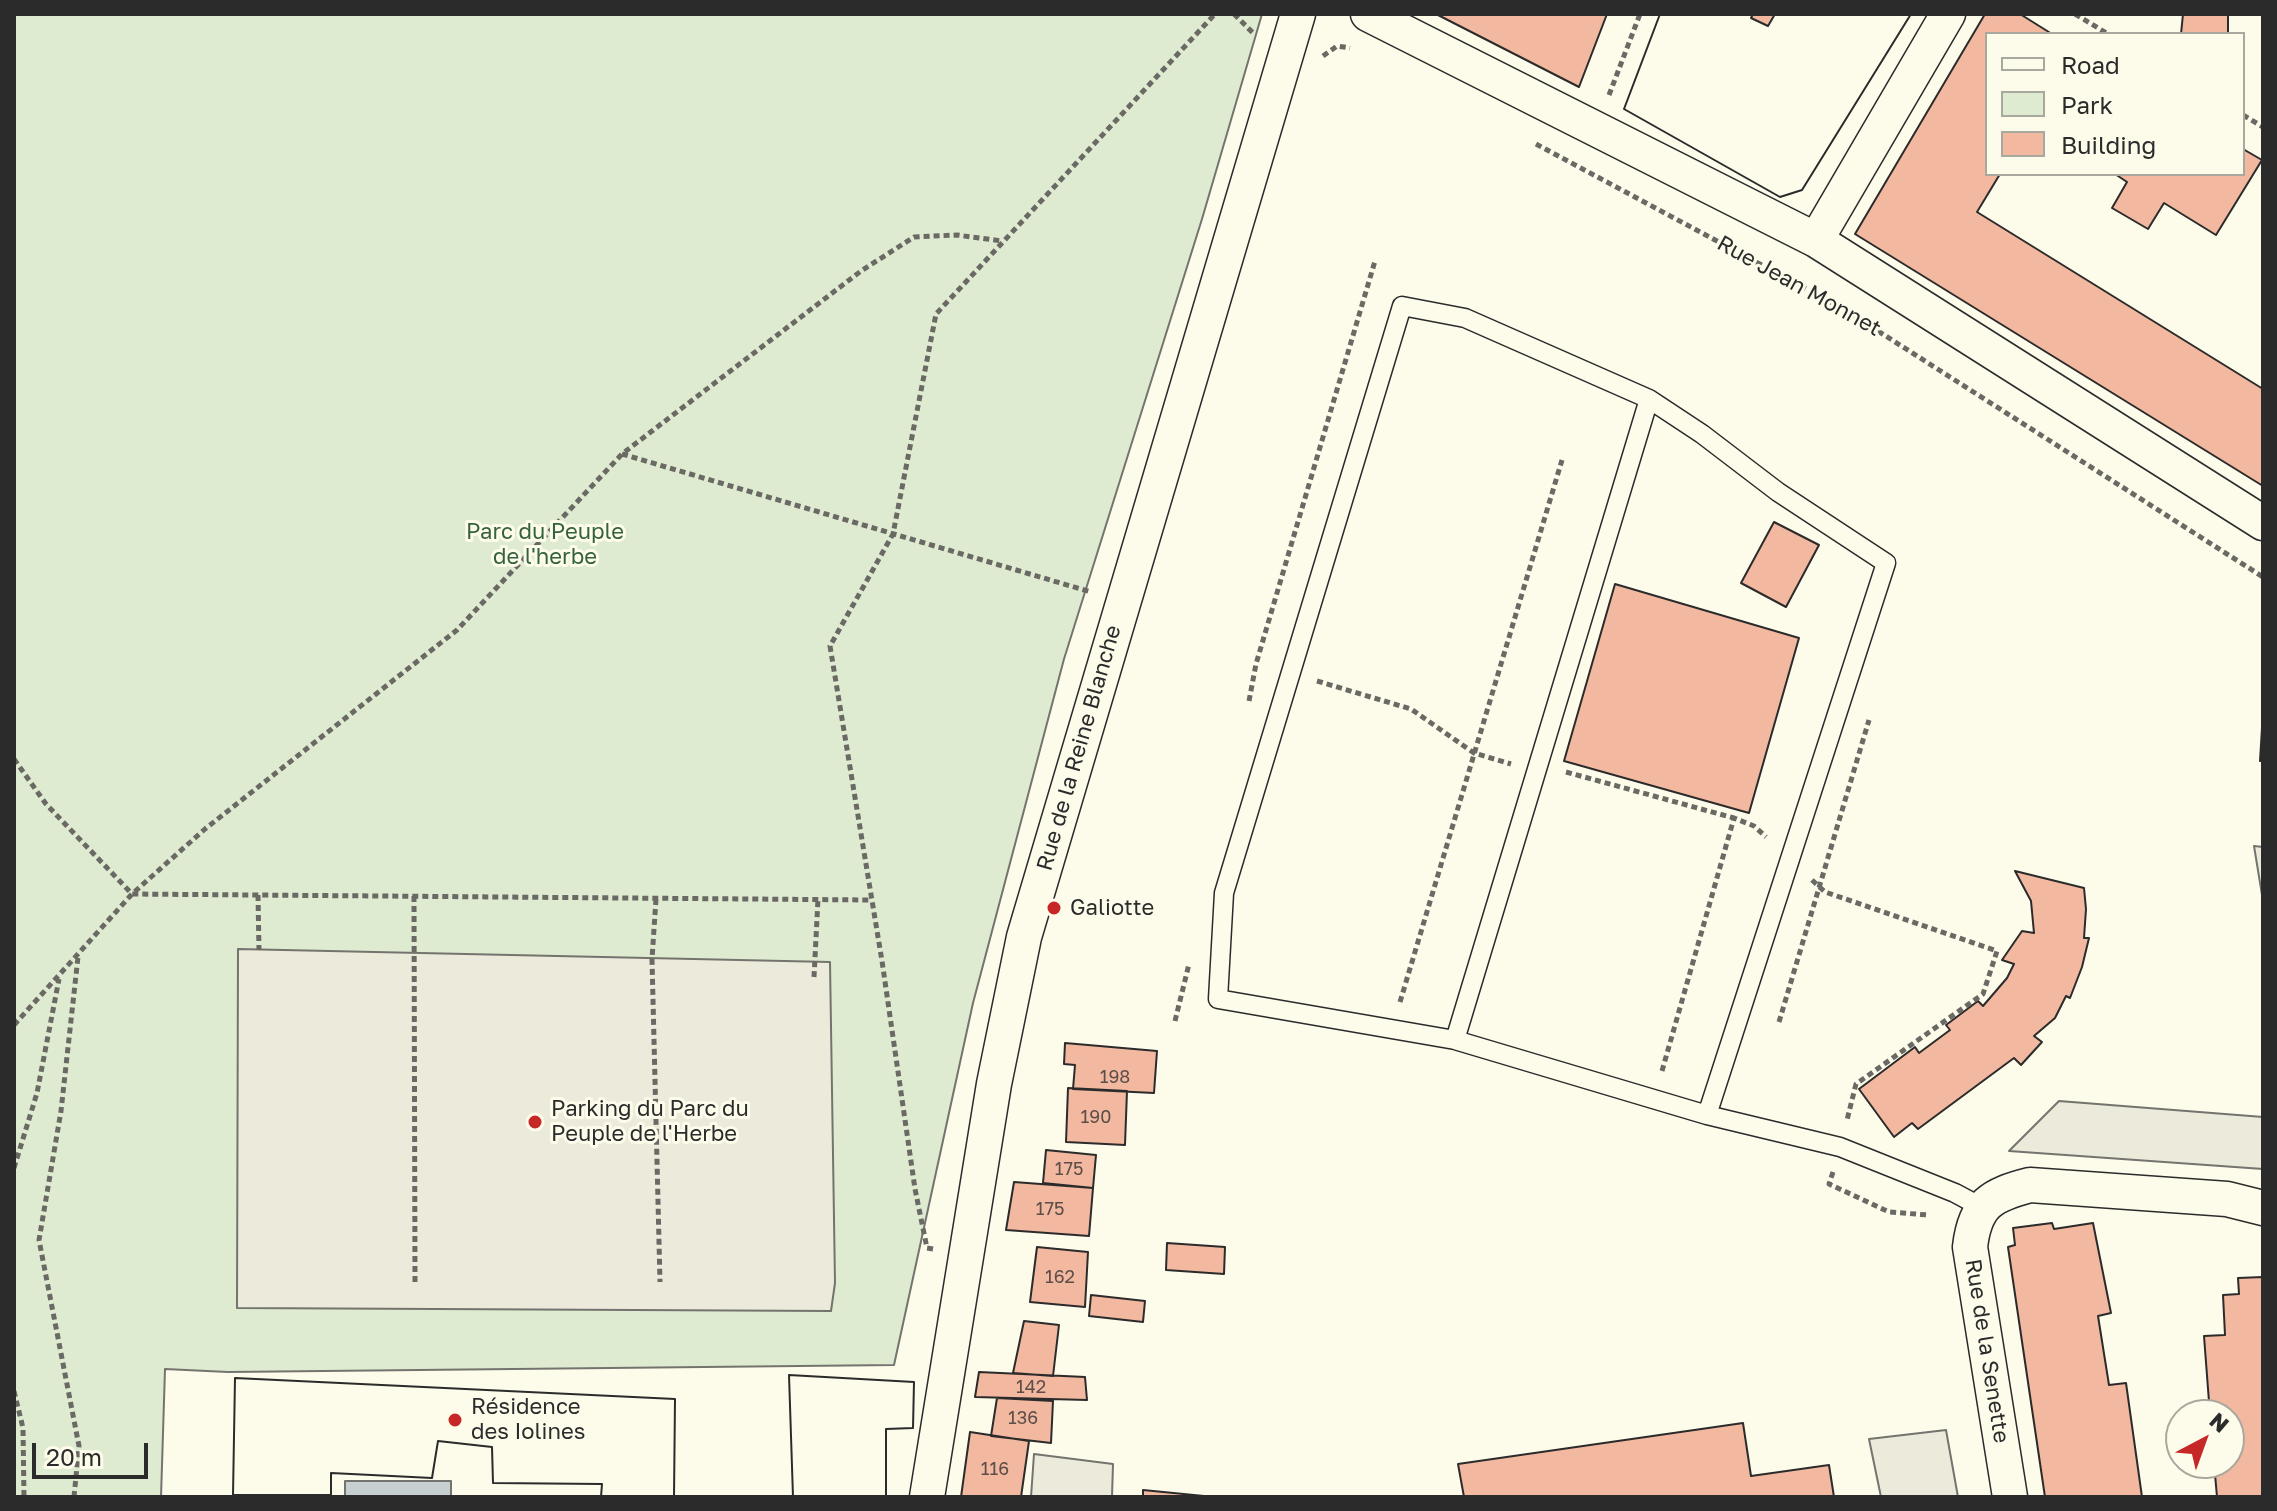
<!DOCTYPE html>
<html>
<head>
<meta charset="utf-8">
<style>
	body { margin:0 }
	#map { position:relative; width:2277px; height:1511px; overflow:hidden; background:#fdfbea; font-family:"Golos Text",sans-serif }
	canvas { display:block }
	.frame { position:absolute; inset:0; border:16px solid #2b2b2b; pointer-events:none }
	.legend { position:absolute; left:1985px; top:32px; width:260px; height:144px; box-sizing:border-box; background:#fdfbea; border:2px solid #a9a89e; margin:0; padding:10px 14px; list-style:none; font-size:24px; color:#2b2b2b }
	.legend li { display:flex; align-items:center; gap:16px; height:40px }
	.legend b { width:40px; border:2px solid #a9a89e }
	.north { position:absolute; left:2165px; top:1399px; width:80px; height:80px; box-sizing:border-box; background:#fdfbea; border:2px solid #a9a89e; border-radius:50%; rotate:41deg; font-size:22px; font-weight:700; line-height:32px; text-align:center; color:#2b2b2b }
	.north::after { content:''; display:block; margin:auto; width:28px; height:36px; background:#c62828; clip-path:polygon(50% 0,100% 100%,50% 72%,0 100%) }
	.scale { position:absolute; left:32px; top:1443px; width:116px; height:36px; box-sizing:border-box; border:4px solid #2b2b2b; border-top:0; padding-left:10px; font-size:24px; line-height:28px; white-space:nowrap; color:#2b2b2b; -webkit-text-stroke:6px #fdfbea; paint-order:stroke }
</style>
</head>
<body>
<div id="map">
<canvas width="2277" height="1511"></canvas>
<div class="frame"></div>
<ul class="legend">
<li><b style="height:10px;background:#fdfbea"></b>Road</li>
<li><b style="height:22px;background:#deebd1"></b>Park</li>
<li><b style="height:22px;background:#f2b8a0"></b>Building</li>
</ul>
<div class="north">N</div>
<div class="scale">20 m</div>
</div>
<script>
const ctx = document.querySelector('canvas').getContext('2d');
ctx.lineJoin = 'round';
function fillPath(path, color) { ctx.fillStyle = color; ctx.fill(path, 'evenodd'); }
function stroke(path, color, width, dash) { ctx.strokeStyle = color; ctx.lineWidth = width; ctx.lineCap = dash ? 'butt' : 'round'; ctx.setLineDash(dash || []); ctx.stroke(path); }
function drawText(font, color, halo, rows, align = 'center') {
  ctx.font = font + ' "Golos Text",sans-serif'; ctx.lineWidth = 6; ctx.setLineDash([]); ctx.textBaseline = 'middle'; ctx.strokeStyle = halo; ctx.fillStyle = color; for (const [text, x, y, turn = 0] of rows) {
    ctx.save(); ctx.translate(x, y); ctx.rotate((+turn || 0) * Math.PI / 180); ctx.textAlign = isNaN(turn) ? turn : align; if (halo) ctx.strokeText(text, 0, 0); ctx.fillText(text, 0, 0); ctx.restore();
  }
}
const green = new Path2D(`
	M 14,14 L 1262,14 L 1202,219 L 1064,659 L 973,1003 L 894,1365 L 228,1372 L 165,1369 L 161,1497 L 14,1497 Z`);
fillPath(green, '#deebd1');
stroke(green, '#74746e', 2);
const parking = new Path2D(`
	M 2254,846 L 2263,847 L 2263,901 Z
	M 238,949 L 830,962 L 835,1283 L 831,1311 L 237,1308 Z
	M 2059,1101 L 2263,1117 L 2263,1169 L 2009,1151 Z
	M 1946,1430 L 1958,1497 L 1881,1497 L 1869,1439 Z
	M 1034,1454 L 1113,1464 L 1112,1497 L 1031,1497 Z`);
fillPath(parking, '#eceadb');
stroke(parking, '#74746e', 2);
const water = new Path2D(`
	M 345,1481 L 451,1481 L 451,1497 L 345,1497 Z`);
fillPath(water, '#c7d0d0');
stroke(water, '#74746e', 2);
const building = new Path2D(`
	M 1436,14 L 1607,14 L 1579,87 Z
	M 1660,14 L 1753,14 L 1751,18 L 1768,26 L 1775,14 L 1911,14 L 1802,190 L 1780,197 L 1624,109 Z
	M 1660,14 L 1911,14 L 1802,190 L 1780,197 L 1624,109 Z
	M 1985,14 L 2020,14 L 2052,34 L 1987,34 L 1987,174 L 2000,174 L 1977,212 L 2263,389 L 2263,486 L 1855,234 Z
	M 2183,14 L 2228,14 L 2228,34 L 2181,34 Z
	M 2243,149 L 2262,160 L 2216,235 L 2164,203 L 2148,229 L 2112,208 L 2127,182 L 2115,174 L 2243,174 Z
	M 1774,522 L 1819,545 L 1786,607 L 1741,583 Z
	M 1615,584 L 1799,638 L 1749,813 L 1564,761 Z
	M 2262,728 L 2263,761 L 2260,761 Z
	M 2015,871 L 2084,888 L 2086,909 L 2084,938 L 2089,938 L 2082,967 L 2070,998 L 2066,996 L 2055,1018 L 2034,1036 L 2042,1042 L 2021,1065 L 2014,1058 L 1918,1129 L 1912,1123 L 1894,1137 L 1859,1089 L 1915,1047 L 1919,1053 L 1950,1030 L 1946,1025 L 1978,1001 L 1983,1006 L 2007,978 L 2014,964 L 2002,960 L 2022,931 L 2034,933 L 2031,901 Z
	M 1065,1043 L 1157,1051 L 1154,1093 L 1073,1089 L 1075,1065 L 1064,1064 Z
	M 1068,1088 L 1127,1091 L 1125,1145 L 1066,1142 Z
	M 1046,1150 L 1096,1155 L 1093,1188 L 1043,1183 Z
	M 1014,1182 L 1093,1188 L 1089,1236 L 1006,1230 Z
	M 2052,1223 L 2054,1229 L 2093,1223 L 2111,1313 L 2098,1316 L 2109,1385 L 2126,1383 L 2142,1497 L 2045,1497 L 2008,1247 L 2015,1245 L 2013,1228 Z
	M 1167,1243 L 1225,1247 L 1224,1274 L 1166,1270 Z
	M 1037,1247 L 1088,1252 L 1085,1307 L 1030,1302 Z
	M 2263,1277 L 2263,1497 L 2217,1497 L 2214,1463 L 2229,1463 L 2229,1415 L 2210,1415 L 2204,1336 L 2225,1335 L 2223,1295 L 2239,1294 L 2238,1278 Z
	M 1091,1295 L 1145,1301 L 1143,1322 L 1089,1316 Z
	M 1024,1321 L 1059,1325 L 1053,1376 L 1013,1373 Z
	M 979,1372 L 1085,1377 L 1087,1400 L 975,1397 Z
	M 789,1375 L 914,1382 L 913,1428 L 886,1429 L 886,1497 L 793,1497 Z
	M 789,1375 L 914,1382 L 913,1428 L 886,1429 L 886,1497 L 793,1497 Z
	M 235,1378 L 675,1399 L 674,1497 L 601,1497 L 602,1484 L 493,1483 L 492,1447 L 438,1441 L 432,1478 L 331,1473 L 331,1495 L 233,1495 Z
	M 235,1378 L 675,1399 L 674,1497 L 601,1497 L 602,1484 L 493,1483 L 492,1447 L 438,1441 L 432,1478 L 331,1473 L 331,1495 L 233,1495 Z
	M 997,1398 L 1053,1401 L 1051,1443 L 991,1436 Z
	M 1743,1423 L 1751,1476 L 1829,1465 L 1834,1497 L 1464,1497 L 1458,1464 Z
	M 970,1432 L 1029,1441 L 1021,1497 L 961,1497 Z
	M 1143,1490 L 1204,1496 L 1203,1497 L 1143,1497 Z`);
fillPath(building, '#f2b8a0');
stroke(building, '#2b2b2b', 2);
const lane = new Path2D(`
	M 1455,1040 L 1649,399
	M 1707,1115 L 1886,563 L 1778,492 L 1702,434 L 1649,399 L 1465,318 L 1402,306 L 1224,893 L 1218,999 L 1455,1040 L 1707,1115 L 1840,1147 L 1955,1193 L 1983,1208`);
const street = new Path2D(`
	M 1368,14 L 1816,240 L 2263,523
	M 1816,240 L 1948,14
	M 927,1497 L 994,1084 L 1024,937 L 1298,14
	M 2010,1497 L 1970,1247 C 1975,1204 1991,1195 2030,1185 L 2227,1199 L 2263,1208`);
stroke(lane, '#2b2b2b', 21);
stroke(street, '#2b2b2b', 37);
stroke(new Path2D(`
	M 1234,14 L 1254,34
	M 2075,14 L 2108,34
	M 1323,56 L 1337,46 L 1350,48
	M 1609,95 L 1640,14
	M 2243,115 L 2263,127
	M 1536,144 L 1842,308 L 2263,577
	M 622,454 L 1091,592
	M 1317,681 L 1411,709 L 1474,753 L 1511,764
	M 1249,701 L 1256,664 L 1375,261
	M 14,759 L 46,804 L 132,894 L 871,900
	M 1566,772 L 1734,818
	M 1812,880 L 1825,892 L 1997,951 L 1983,994 L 1856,1084 L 1847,1120
	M 258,895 L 259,950
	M 414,896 L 415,1285
	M 656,899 L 652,959 L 660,1282
	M 814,977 L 818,899
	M 1400,1002 L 1562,460
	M 1175,1021 L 1189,964
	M 1779,1022 L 1869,720
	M 14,1025 L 132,894 L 205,829 L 457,630 L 622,454 L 861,271 L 914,237 L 957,235 L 1002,241
	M 1662,1071 L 1734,818 L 1754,826 L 1766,837
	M 14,1168 L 37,1093 L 59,979
	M 1833,1172 L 1829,1184 L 1889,1212 L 1928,1215
	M 933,1249 L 927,1248 L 915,1189 L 882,961 L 830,646 L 893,534 L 936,314 L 1215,14
	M 14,1391 L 23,1428 L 24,1497
	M 74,1497 L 79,1446 L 39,1240 L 61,1111 L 78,957`), '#6a6964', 5, [6, 4]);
stroke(lane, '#fdfbea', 18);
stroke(street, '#fdfbea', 34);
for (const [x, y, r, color] of [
	[1054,908,8,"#c62828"],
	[535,1122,8,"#c62828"],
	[455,1420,8,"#c62828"]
]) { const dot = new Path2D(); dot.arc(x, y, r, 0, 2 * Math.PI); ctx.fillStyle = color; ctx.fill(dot); stroke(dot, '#fdfbea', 3); }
drawText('18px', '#5d4e48', null, [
	["198",1115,1077],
	["190",1096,1117],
	["175",1069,1169],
	["175",1050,1209],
	["162",1060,1277],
	["142",1031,1387],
	["136",1023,1418],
	["116",995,1469]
]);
drawText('22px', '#2b2b2b', '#fdfbea', [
	["Rue Jean Monnet",1799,286,29],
	["Rue de la Reine Blanche",1079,748,-74],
	["Rue de la Senette",1987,1351,81]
]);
drawText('22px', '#34623c', '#fdfbea', [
	["Parc du Peuple",545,532],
	["de l'herbe",545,557]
]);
drawText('22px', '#2b2b2b', '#fdfbea', [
	["Galiotte",1070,908],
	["Parking du Parc du",551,1109],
	["Peuple de l'Herbe",551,1134],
	["Résidence",471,1407],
	["des Iolines",471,1432]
], 'left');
</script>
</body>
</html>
